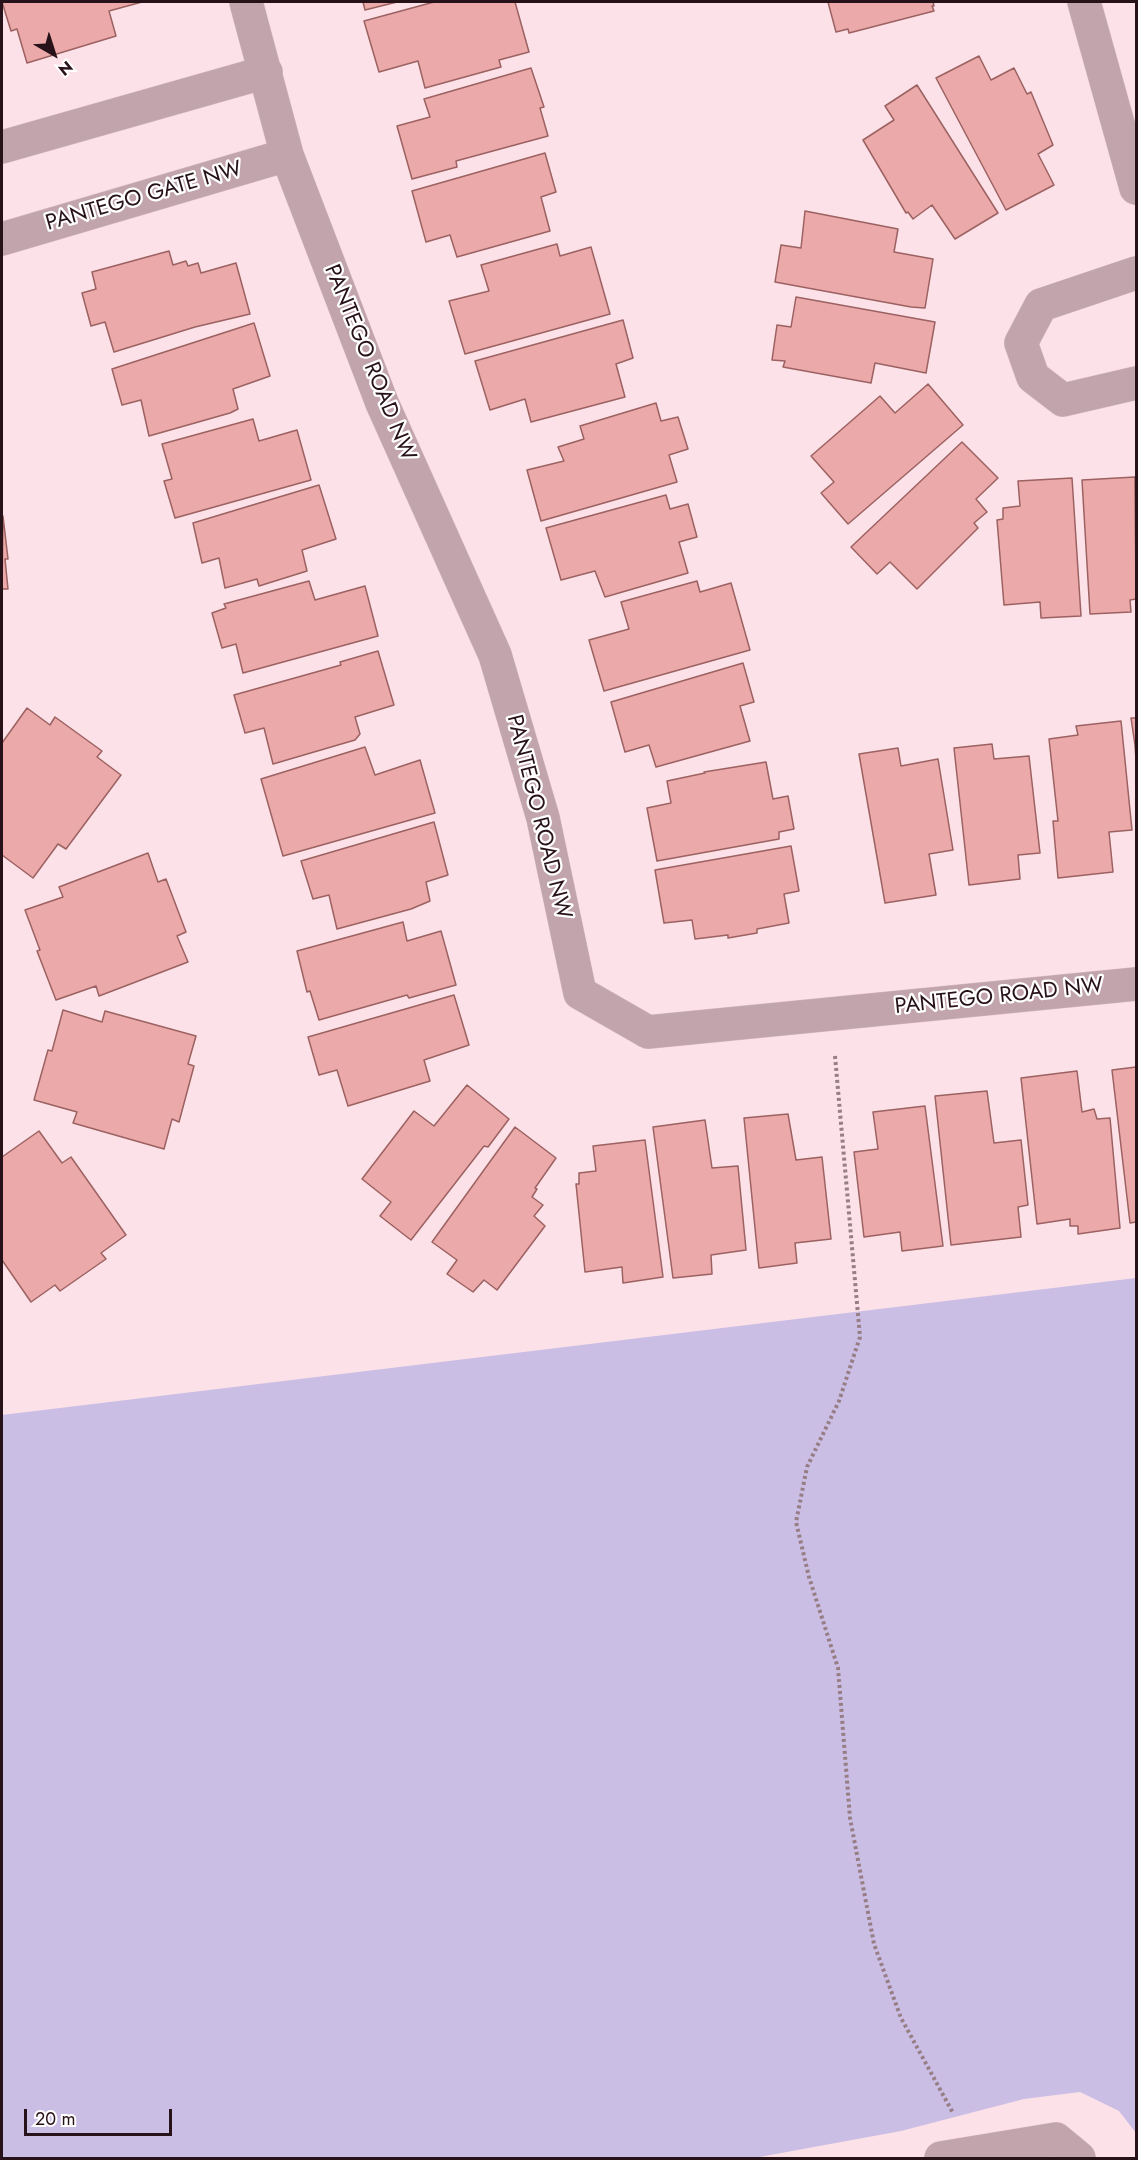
<!DOCTYPE html>
<html>
<head>
<meta charset="utf-8">
<style>
	body { margin:0 }
	#map { position:relative; width:1138px; height:2160px; overflow:hidden; background:#fce1e8; font-family:Jost,sans-serif }
	canvas { display:block }
	.frame { position:absolute; inset:0; border:3px solid #281219; pointer-events:none }
	.north { position:absolute; left:24px; top:24px; width:60px; height:60px; -webkit-text-stroke:4px #fff; paint-order:stroke; rotate:141deg; font-size:16px; font-weight:700; line-height:24px; text-align:center; color:#281219 }
	.north::after { content:''; display:block; margin:auto; width:21px; height:27px; background:#281219; clip-path:polygon(50% 0,100% 100%,50% 72%,0 100%) }
	.scale { position:absolute; left:24px; top:2109px; width:148px; height:27px; box-sizing:border-box; border:3px solid #281219; border-top:0; padding-left:8px; font-size:18px; line-height:21px; white-space:nowrap; color:#281219; -webkit-text-stroke:4px #fff; paint-order:stroke }
</style>
</head>
<body>
<div id="map">
<canvas width="1138" height="2160"></canvas>
<div class="frame"></div>
<div class="north">N</div>
<div class="scale">20 m</div>
</div>
<script>
const ctx = document.querySelector('canvas').getContext('2d');
ctx.lineJoin = 'round';
function fillPath(path, color) { ctx.fillStyle = color; ctx.fill(path, 'evenodd'); }
function stroke(path, color, width, dash) { ctx.strokeStyle = color; ctx.lineWidth = width; ctx.lineCap = dash ? 'butt' : 'round'; ctx.setLineDash(dash || []); ctx.stroke(path); }
function drawText(font, color, halo, rows, align = 'center') {
  ctx.font = font + ' Jost,sans-serif'; ctx.lineWidth = 4.5; ctx.setLineDash([]); ctx.textBaseline = 'middle'; ctx.strokeStyle = halo; ctx.fillStyle = color; for (const [text, x, y, turn = 0] of rows) {
    ctx.save(); ctx.translate(x, y); ctx.rotate((+turn || 0) * Math.PI / 180); ctx.textAlign = isNaN(turn) ? turn : align; if (halo) ctx.strokeText(text, 0, 0); ctx.fillText(text, 0, 0); ctx.restore();
  }
}
fillPath(new Path2D(`
	M 1136,1278 L 1136,2133 L 1119,2111 L 1080,2092 L 1024,2099 L 901,2131 L 754,2158 L 2,2158 L 2,1415 Z`), '#cbbee5');
const building = new Path2D(`
	M 2,2 L 142,2 L 109,11 L 116,36 L 27,63 L 17,29 L 11,31 Z
	M 363,2 L 397,2 L 365,10 Z
	M 434,2 L 515,2 L 529,52 L 499,60 L 501,67 L 425,88 L 418,61 L 379,72 L 364,21 Z
	M 828,2 L 933,2 L 934,6 L 932,6 L 934,11 L 849,33 L 848,29 L 836,32 Z
	M 979,56 L 991,80 L 1014,68 L 1027,94 L 1031,92 L 1053,145 L 1038,154 L 1054,185 L 1006,210 L 936,78 Z
	M 531,68 L 544,107 L 540,108 L 548,136 L 456,161 L 457,167 L 412,179 L 397,126 L 430,117 L 424,99 Z
	M 917,85 L 998,213 L 955,239 L 932,205 L 913,219 L 908,212 L 906,213 L 863,140 L 894,120 L 885,106 Z
	M 545,153 L 556,192 L 541,197 L 550,231 L 457,257 L 450,235 L 426,242 L 412,191 Z
	M 805,211 L 898,229 L 894,252 L 933,259 L 925,308 L 911,307 L 775,282 L 781,245 L 801,248 Z
	M 557,244 L 560,256 L 591,247 L 610,314 L 465,354 L 449,301 L 489,291 L 481,265 Z
	M 169,251 L 173,265 L 186,261 L 188,266 L 198,263 L 201,273 L 236,263 L 250,314 L 195,327 L 114,352 L 105,322 L 91,326 L 82,293 L 96,289 L 92,272 Z
	M 796,297 L 935,322 L 926,373 L 875,363 L 871,383 L 783,367 L 785,361 L 772,360 L 777,325 L 791,327 Z
	M 623,320 L 633,358 L 616,364 L 625,397 L 531,422 L 525,399 L 490,410 L 475,361 Z
	M 254,323 L 270,376 L 233,389 L 238,409 L 230,413 L 149,436 L 141,400 L 122,405 L 112,369 Z
	M 928,384 L 963,425 L 848,524 L 821,493 L 834,482 L 811,456 L 880,396 L 895,413 Z
	M 656,403 L 661,421 L 678,417 L 688,449 L 669,455 L 677,482 L 541,521 L 527,470 L 564,461 L 558,447 L 584,439 L 580,426 Z
	M 253,419 L 259,441 L 297,430 L 311,480 L 175,518 L 164,481 L 172,479 L 162,444 Z
	M 962,442 L 998,478 L 976,499 L 987,512 L 974,523 L 978,528 L 917,589 L 890,562 L 877,574 L 851,547 Z
	M 1135,477 L 1136,599 L 1130,600 L 1131,612 L 1090,614 L 1082,480 Z
	M 1072,478 L 1081,616 L 1041,618 L 1040,602 L 1004,605 L 997,520 L 1003,519 L 1003,508 L 1020,506 L 1018,481 Z
	M 319,485 L 336,539 L 302,550 L 307,571 L 259,586 L 257,579 L 225,588 L 219,558 L 202,563 L 193,523 Z
	M 666,495 L 670,509 L 688,504 L 697,537 L 679,542 L 688,573 L 605,597 L 595,571 L 561,580 L 546,528 Z
	M 3,516 L 8,559 L 5,559 L 8,589 L 2,589 Z
	M 309,581 L 315,600 L 365,586 L 378,636 L 243,673 L 236,644 L 222,648 L 212,613 L 226,608 L 224,604 Z
	M 697,581 L 700,592 L 731,583 L 750,650 L 604,691 L 589,640 L 629,629 L 621,602 Z
	M 378,651 L 394,705 L 355,717 L 360,734 L 355,740 L 273,764 L 264,728 L 245,733 L 234,695 L 341,665 L 340,662 Z
	M 743,663 L 754,702 L 740,706 L 750,741 L 656,767 L 649,745 L 625,752 L 611,702 Z
	M 27,708 L 50,725 L 55,717 L 102,751 L 97,757 L 121,775 L 66,849 L 58,844 L 33,878 L 2,855 L 2,743 Z
	M 1131,718 L 1136,718 L 1136,759 L 1135,745 Z
	M 1121,721 L 1132,830 L 1109,832 L 1113,872 L 1058,878 L 1053,821 L 1058,821 L 1049,739 L 1078,735 L 1076,726 Z
	M 992,744 L 994,759 L 1029,756 L 1040,853 L 1018,855 L 1020,879 L 969,885 L 954,748 Z
	M 365,747 L 375,775 L 420,760 L 435,813 L 283,856 L 261,779 Z
	M 898,748 L 901,766 L 938,759 L 953,850 L 929,854 L 936,895 L 885,903 L 859,754 Z
	M 766,762 L 773,799 L 788,796 L 794,829 L 779,832 L 779,839 L 657,861 L 647,808 L 671,803 L 667,781 L 705,773 L 704,772 Z
	M 434,822 L 448,875 L 426,882 L 430,901 L 411,909 L 337,929 L 329,895 L 313,899 L 301,861 Z
	M 791,846 L 799,891 L 784,894 L 789,923 L 757,929 L 757,933 L 728,938 L 728,935 L 695,939 L 692,920 L 664,923 L 655,870 Z
	M 148,853 L 158,882 L 166,879 L 186,932 L 177,936 L 188,962 L 99,996 L 96,986 L 56,1000 L 37,951 L 40,950 L 25,910 L 63,897 L 59,887 Z
	M 403,922 L 407,941 L 441,931 L 456,985 L 409,998 L 407,995 L 319,1020 L 310,991 L 307,992 L 297,951 Z
	M 454,995 L 469,1045 L 424,1060 L 430,1081 L 348,1106 L 337,1070 L 319,1075 L 308,1037 Z
	M 63,1010 L 102,1022 L 105,1011 L 196,1036 L 188,1064 L 194,1066 L 179,1122 L 172,1119 L 164,1149 L 73,1123 L 77,1112 L 34,1100 L 48,1050 L 52,1051 Z
	M 1136,1067 L 1136,1222 L 1130,1223 L 1112,1070 Z
	M 1077,1071 L 1082,1112 L 1094,1109 L 1097,1119 L 1110,1118 L 1120,1228 L 1078,1234 L 1078,1226 L 1070,1226 L 1070,1219 L 1037,1224 L 1021,1078 Z
	M 467,1085 L 509,1119 L 488,1147 L 484,1146 L 411,1240 L 380,1216 L 391,1202 L 362,1179 L 414,1111 L 434,1126 Z
	M 987,1091 L 994,1143 L 1021,1140 L 1028,1205 L 1018,1207 L 1021,1237 L 951,1245 L 935,1096 Z
	M 925,1106 L 943,1246 L 902,1251 L 900,1232 L 864,1237 L 854,1152 L 878,1149 L 873,1112 Z
	M 788,1114 L 796,1160 L 822,1157 L 831,1239 L 795,1243 L 797,1263 L 759,1268 L 744,1118 Z
	M 705,1120 L 712,1168 L 738,1166 L 746,1250 L 711,1255 L 712,1274 L 673,1278 L 653,1127 Z
	M 515,1127 L 556,1158 L 535,1188 L 537,1189 L 532,1197 L 543,1205 L 534,1216 L 545,1226 L 497,1290 L 484,1280 L 473,1292 L 447,1274 L 457,1260 L 432,1242 Z
	M 39,1131 L 62,1163 L 71,1157 L 126,1235 L 101,1253 L 106,1259 L 60,1291 L 55,1285 L 31,1302 L 2,1260 L 2,1157 Z
	M 645,1140 L 663,1277 L 623,1283 L 622,1267 L 585,1272 L 576,1184 L 579,1184 L 579,1173 L 596,1171 L 593,1146 Z`);
fillPath(building, '#ebaaa9');
stroke(building, '#9c6161', 1.5);
const street = new Path2D(`
	M 246,2 L 287,155 L 382,403 L 495,655 L 543,818 L 580,993 L 648,1032 L 1136,984
	M 1084,2 L 1136,188
	M 2,147 L 266,72
	M 2,239 L 287,155
	M 1136,273 L 1041,305 L 1021,343 L 1033,377 L 1063,400 L 1136,383
	M 941,2158 L 1056,2139 L 1079,2158`);
stroke(street, '#d6bcc3', 34);
stroke(new Path2D(`
	M 835,1056 L 860,1337 L 839,1401 L 807,1467 L 796,1522 L 809,1577 L 838,1668 L 850,1818 L 874,1944 L 901,2018 L 953,2113`), '#977e85', 4, [3, 3]);
stroke(street, '#c1a4ac', 33);
drawText('22px', '#281219', '#fff', [
	["PANTEGO GATE NW",144,197,-16],
	["PANTEGO ROAD NW",369,363,68],
	["PANTEGO ROAD NW",538,817,76],
	["PANTEGO ROAD NW",999,997,-6]
]);
</script>
</body>
</html>
